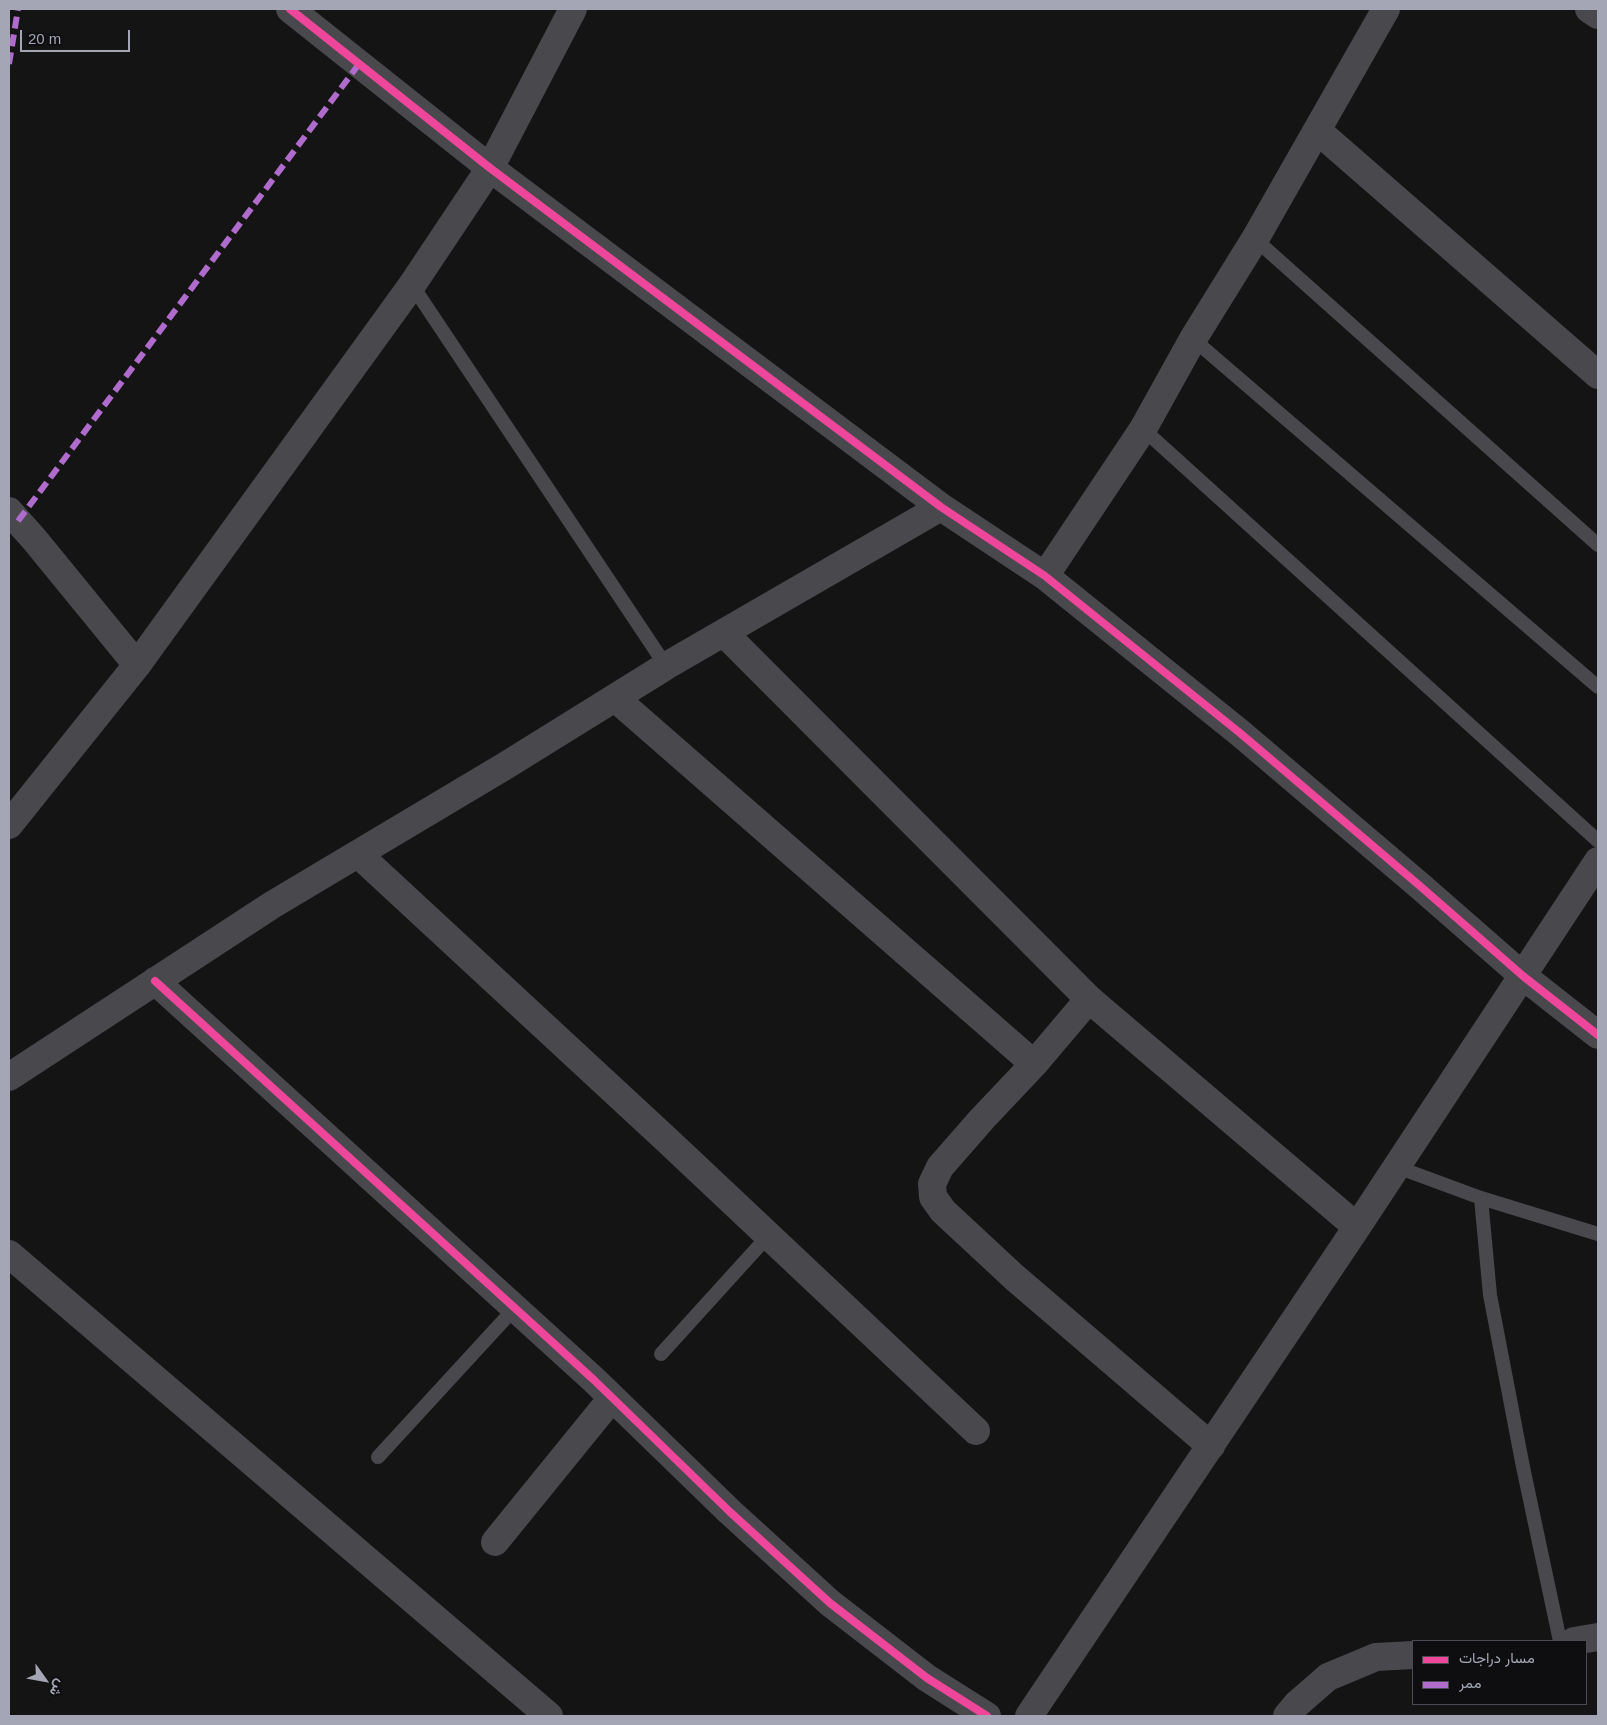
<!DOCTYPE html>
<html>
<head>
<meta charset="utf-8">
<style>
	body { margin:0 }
	#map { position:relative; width:1607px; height:1725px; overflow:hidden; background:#141414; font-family:Helvetica,Vazirmatn,sans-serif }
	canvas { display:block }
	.frame { position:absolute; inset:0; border:10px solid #a4a6b6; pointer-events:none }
	.legend { position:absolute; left:1412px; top:1640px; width:175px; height:65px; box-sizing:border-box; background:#0e0e10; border:1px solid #4a4b52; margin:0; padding:6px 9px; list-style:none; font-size:15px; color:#a4a6b6 }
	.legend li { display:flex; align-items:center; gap:10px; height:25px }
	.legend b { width:25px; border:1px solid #4a4b52 }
	.north { position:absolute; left:20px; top:1655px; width:50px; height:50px; -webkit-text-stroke:4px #0e0e10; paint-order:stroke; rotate:122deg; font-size:14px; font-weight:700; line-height:20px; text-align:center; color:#a4a6b6 }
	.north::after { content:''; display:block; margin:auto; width:18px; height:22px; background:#a4a6b6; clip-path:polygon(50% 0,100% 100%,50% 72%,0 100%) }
	.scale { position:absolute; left:20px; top:30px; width:110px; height:22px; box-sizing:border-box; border:2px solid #a4a6b6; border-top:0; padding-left:6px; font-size:15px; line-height:18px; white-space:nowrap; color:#a4a6b6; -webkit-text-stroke:4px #0e0e10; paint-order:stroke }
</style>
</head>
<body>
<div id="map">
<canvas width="1607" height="1725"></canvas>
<div class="frame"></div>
<ul class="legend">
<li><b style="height:6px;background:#ed469a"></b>مسار دراجات</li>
<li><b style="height:6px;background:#b06ccc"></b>ممر</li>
</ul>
<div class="north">ش</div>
<div class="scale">20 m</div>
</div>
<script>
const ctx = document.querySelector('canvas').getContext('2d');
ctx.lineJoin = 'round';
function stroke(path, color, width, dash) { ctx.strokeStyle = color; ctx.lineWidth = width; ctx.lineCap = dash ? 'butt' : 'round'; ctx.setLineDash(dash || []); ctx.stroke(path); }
stroke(new Path2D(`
	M 1255,239 L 1598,545
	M 412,285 L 666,666
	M 1193,339 L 1598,687
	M 1143,429 L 1598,841
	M 1397,1167 L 1481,1198 L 1598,1234
	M 1481,1198 L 1490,1295 L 1523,1467 L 1560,1641
	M 661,1354 L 769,1235
	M 378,1457 L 515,1308`), '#48484d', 14);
stroke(new Path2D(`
	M 290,9 L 490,168 L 941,507 L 1045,576 L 1240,733 L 1420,886 L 1523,976 L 1598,1035
	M 1589,9 L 1598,15
	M 1318,131 L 1598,375
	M 9,511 L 34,539 L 137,665
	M 1045,576 L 1143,429 L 1193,339 L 1255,239 L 1386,9
	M 724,633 L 1089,999 L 1357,1227
	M 615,698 L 1034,1064
	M 9,825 L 137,665 L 412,285 L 490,168 L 573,9
	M 358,854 L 668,1141 L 976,1431
	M 155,981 L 594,1380 L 730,1512 L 830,1603 L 927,1678 L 987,1716
	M 1089,999 L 1034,1064 L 982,1119 L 940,1167 L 932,1184 L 933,1197 L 943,1211 L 1014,1277 L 1211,1446
	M 9,1077 L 272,905 L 505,766 L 666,666 L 941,507
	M 9,1254 L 549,1716
	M 495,1542 L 612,1398
	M 1574,1641 L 1598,1637
	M 1029,1716 L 1357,1227 L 1598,861
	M 1287,1716 L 1297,1704 L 1328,1677 L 1376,1657 L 1413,1655`), '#48484d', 28);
stroke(new Path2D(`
	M 9,64 L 18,9
	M 18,521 L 359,64`), '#b06ccc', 6, [12, 6]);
stroke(new Path2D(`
	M 290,9 L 490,168 L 941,507 L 1045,576 L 1240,733 L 1420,886 L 1523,976 L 1598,1035
	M 155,981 L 594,1380 L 730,1512 L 830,1603 L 927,1678 L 987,1716`), '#ed469a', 8);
</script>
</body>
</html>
